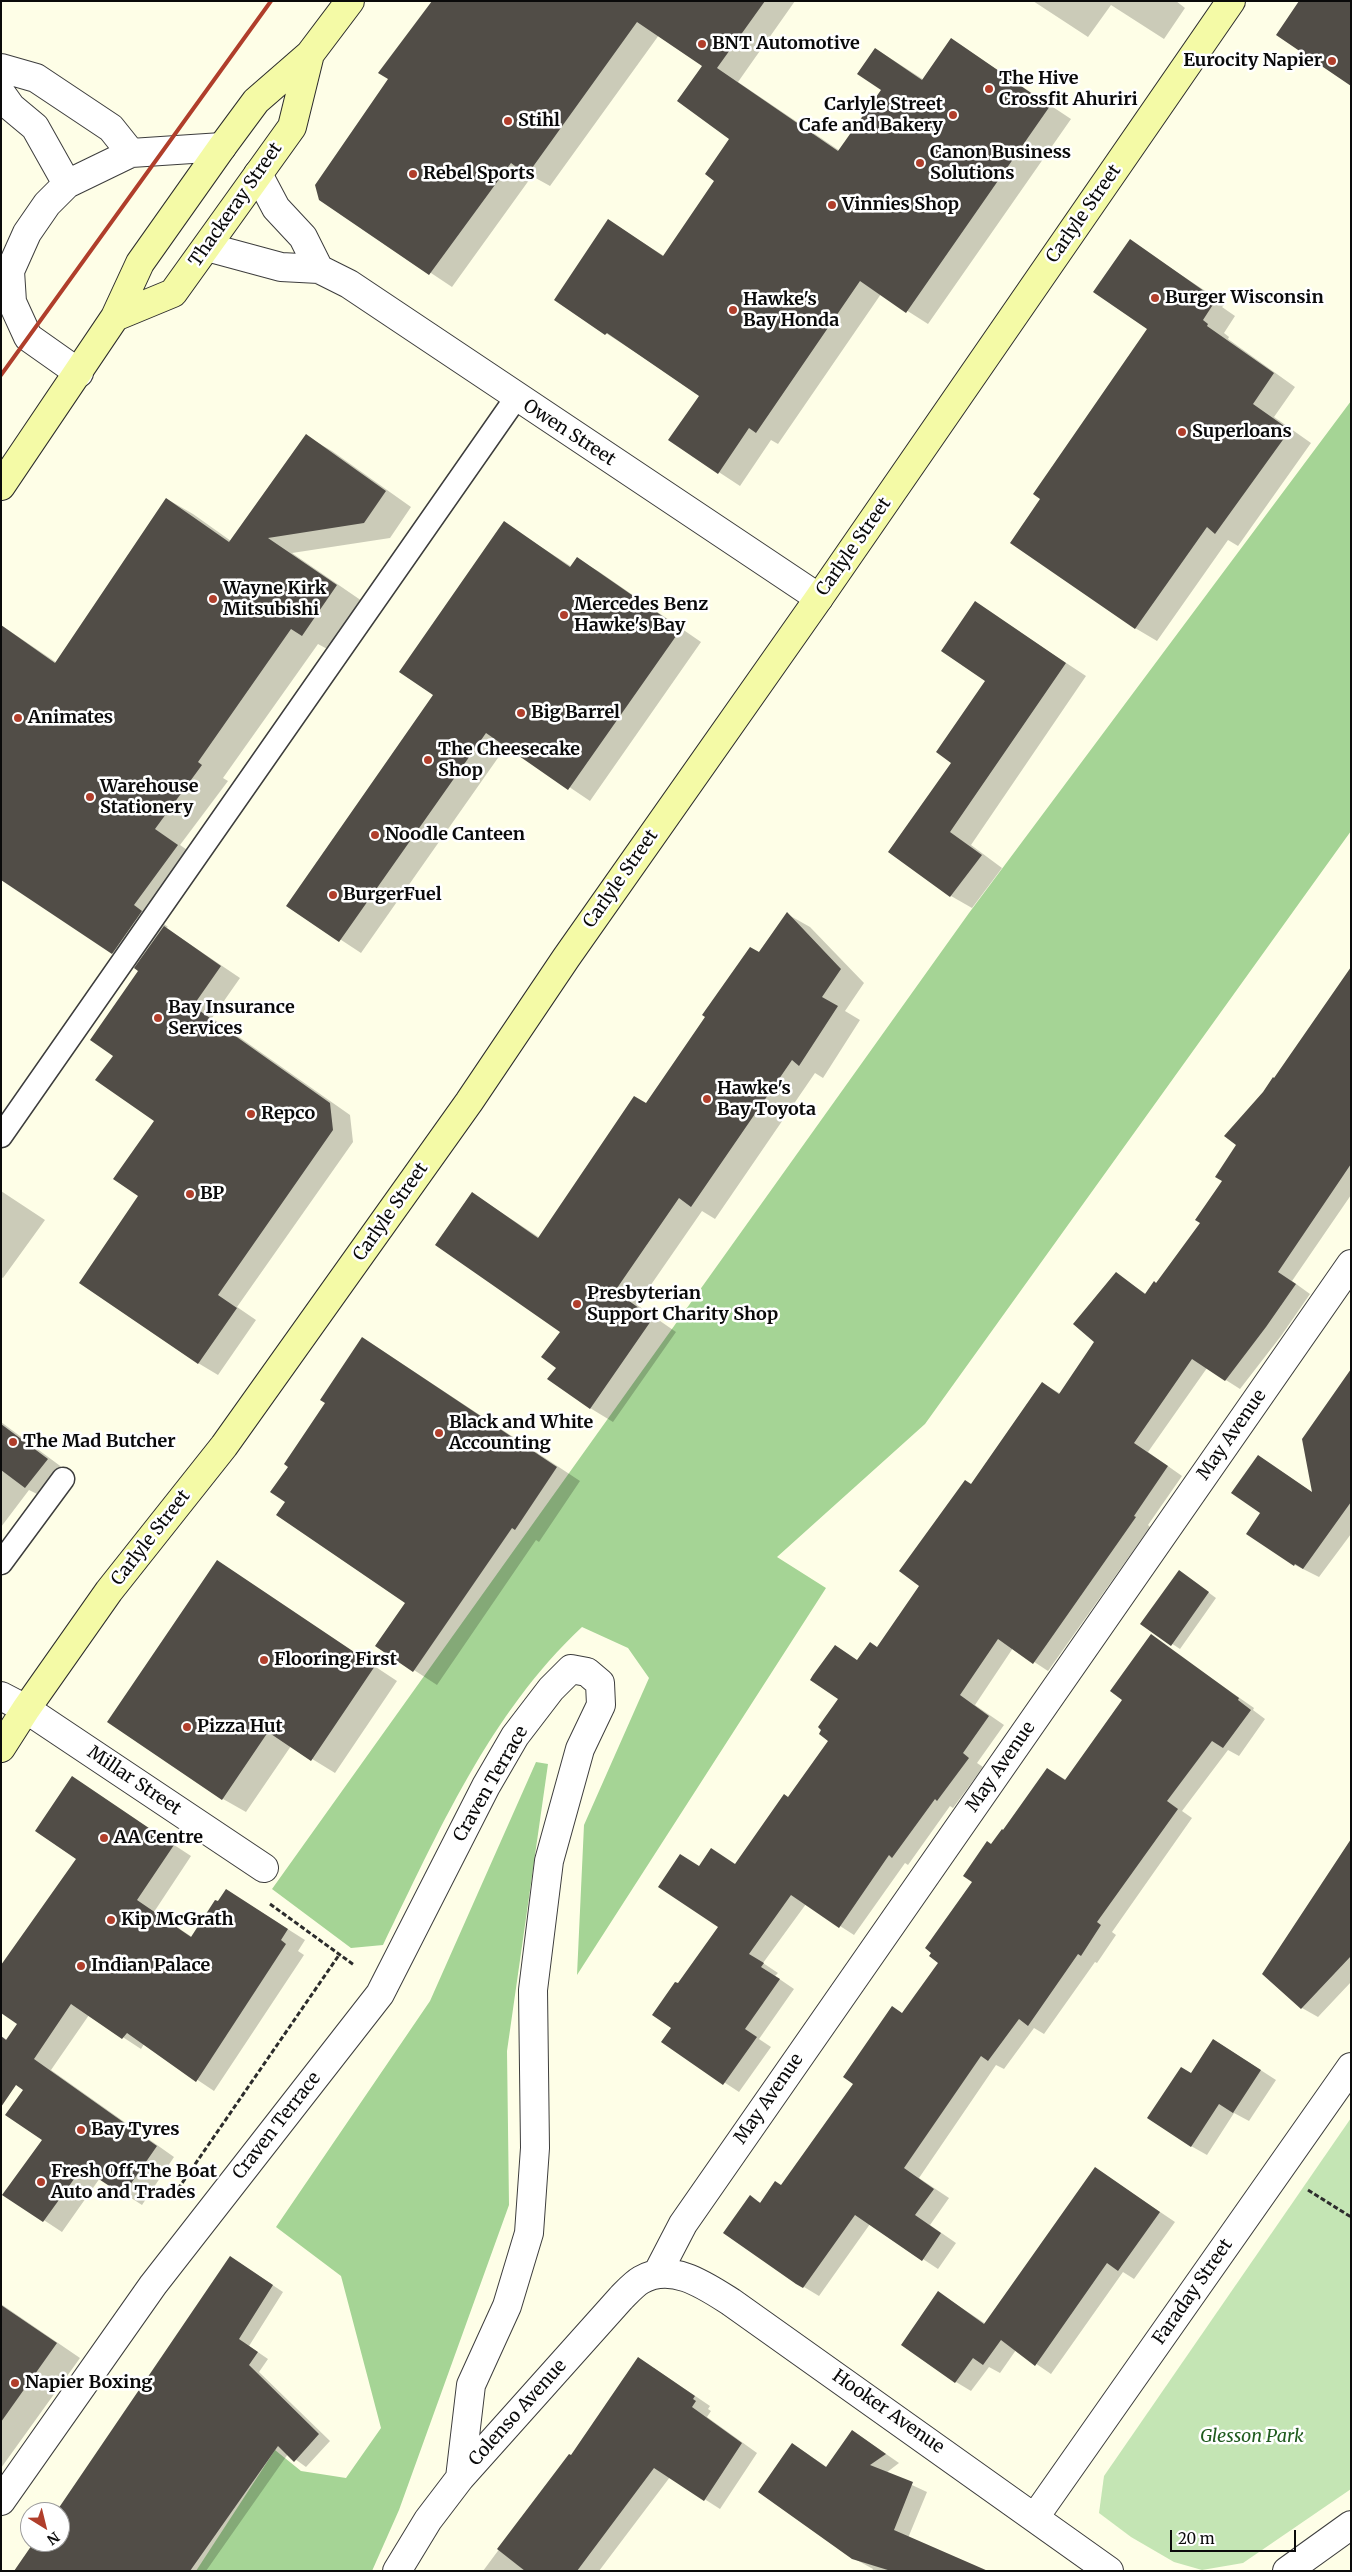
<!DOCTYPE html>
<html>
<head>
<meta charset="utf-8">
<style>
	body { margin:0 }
	#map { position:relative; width:1352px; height:2572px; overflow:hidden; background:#fefee7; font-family:Merriweather,serif }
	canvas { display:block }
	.frame { position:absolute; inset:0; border:2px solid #0a0a0a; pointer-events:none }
	.north { position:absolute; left:20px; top:2502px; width:50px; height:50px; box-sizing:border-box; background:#fff; border:1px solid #9d9d9d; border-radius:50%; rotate:144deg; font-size:14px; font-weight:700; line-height:20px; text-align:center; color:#0a0a0a }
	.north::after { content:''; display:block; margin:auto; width:18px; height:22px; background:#b03e2b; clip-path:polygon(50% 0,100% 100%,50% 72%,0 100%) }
	.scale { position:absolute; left:1170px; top:2530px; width:126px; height:22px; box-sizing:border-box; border:2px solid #0a0a0a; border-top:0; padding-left:6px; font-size:15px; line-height:18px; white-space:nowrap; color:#0a0a0a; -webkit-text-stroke:4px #fff; paint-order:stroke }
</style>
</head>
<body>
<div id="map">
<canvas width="1352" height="2572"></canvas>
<div class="frame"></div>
<div class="north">N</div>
<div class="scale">20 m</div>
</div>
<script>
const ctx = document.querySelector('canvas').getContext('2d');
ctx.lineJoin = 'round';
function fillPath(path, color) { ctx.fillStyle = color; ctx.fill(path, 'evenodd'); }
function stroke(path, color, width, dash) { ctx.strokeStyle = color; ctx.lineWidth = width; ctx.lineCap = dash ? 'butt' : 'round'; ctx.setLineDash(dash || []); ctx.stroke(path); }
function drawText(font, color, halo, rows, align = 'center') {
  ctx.font = font + ' Merriweather,serif'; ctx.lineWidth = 5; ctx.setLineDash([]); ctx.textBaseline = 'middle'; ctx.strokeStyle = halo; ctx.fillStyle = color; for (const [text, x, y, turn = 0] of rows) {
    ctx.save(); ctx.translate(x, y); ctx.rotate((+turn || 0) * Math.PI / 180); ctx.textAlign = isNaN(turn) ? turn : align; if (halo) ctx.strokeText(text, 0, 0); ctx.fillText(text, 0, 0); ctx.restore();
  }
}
fillPath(new Path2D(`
	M 1351,2118 L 1351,2489 L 1243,2563 L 1202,2570 L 1174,2562 L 1131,2537 L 1099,2513 L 1104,2476 Z`), '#c4e5b4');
fillPath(new Path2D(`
	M 1351,401 L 1351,831 L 925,1424 L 777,1557 L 826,1588 L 577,1975 L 584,1825 L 649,1678 L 628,1648 L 582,1627 C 489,1714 438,1833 383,1945 L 351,1948 L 272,1889 L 969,913 Z
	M 536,1762 L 548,1764 L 507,2051 L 509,2205 L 399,2510 L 372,2571 L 196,2571 L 275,2450 L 301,2471 L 346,2478 L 381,2428 L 341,2276 L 276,2227 L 430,2001 Z`), '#a5d495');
fillPath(new Path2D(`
	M 433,1 L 795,1 L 738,82 L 840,151 L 882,90 L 876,49 L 924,80 L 952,40 L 1071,119 L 928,324 L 881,294 L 778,444 L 771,440 L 740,486 L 670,440 L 701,395 L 555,300 L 609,221 L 664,256 L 716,180 L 731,139 L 704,66 L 659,35 L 550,186 L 532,176 L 452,287 L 320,199 Z
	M 1033,1 L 1176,1 L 1185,8 L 1164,39 L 1111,5 L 1088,37 Z
	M 1130,241 L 1225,304 L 1222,307 L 1235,316 L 1224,333 L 1229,337 L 1228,339 L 1295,387 L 1274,417 L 1311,443 L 1238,546 L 1228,540 L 1157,641 L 1135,628 L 1042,499 L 1149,329 Z
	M 306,436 L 332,451 L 411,507 L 390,538 L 292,553 L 362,601 L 329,650 L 318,644 L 223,778 L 228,781 L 180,845 L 203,861 L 160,921 L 168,927 L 166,928 L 240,978 L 212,1018 L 350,1115 L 353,1142 L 237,1307 L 256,1320 L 218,1375 L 198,1363 L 140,1196 L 155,1120 L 114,1056 L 140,971 L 1,877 L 1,625 L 57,663 L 167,499 L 193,514 L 231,541 Z
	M 504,523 L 572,567 L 577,559 L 598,571 L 701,642 L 590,801 L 507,745 L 361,953 L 288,905 L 435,695 Z
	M 975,603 L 1086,676 L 971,845 L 1002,868 L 972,908 L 951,896 L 889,851 L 953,762 L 987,681 Z
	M 787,914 L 810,927 L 864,983 L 845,1011 L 860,1020 L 823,1078 L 815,1073 L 715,1219 L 702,1211 L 637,1305 L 676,1332 L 613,1422 L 590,1408 L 558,1367 L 561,1332 L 472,1193 L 540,1238 L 646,1104 Z
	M 1351,1153 L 1351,1195 L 1292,1281 L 1310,1294 L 1281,1336 L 1240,1389 L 1207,1368 L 1148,1452 L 1182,1476 L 1148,1525 L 1150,1527 L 1048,1671 L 1013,1648 L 975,1705 L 1004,1725 L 977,1763 L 983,1767 L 953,1808 L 950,1806 L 908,1865 L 905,1863 L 854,1935 L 806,1904 L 763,1963 L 778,1973 L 775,1976 L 794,1989 L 759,2039 L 771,2047 L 739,2092 L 663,2042 L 672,2028 L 679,1985 L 719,1926 L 700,1867 L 736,1865 L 789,1798 L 830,1741 L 840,1699 L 835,1647 L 858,1661 L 877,1648 L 921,1586 L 971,1485 L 1042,1383 L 1061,1394 L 1096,1342 L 1116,1274 L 1146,1294 Z
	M 1,1191 L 45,1220 L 3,1278 L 1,1277 Z
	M 363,1338 L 580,1481 L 539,1542 L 536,1540 L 437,1685 L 377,1646 L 406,1603 L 287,1501 L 290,1466 Z
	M 1351,1378 L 1351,1534 L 1319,1577 L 1295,1565 L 1262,1513 L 1258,1456 L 1313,1493 Z
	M 1,1422 L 67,1471 L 45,1498 L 29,1490 L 1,1527 Z
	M 217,1562 L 397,1681 L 335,1773 L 291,1746 L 246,1812 L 223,1799 Z
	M 1186,1576 L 1216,1598 L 1180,1649 L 1142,1624 Z
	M 1151,1636 L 1254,1708 L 1253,1710 L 1265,1719 L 1239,1756 L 1228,1750 L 1182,1811 L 1192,1818 L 1112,1932 L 1116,1935 L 1097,1963 L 1095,1962 L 1044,2034 L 1034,2028 L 1004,2069 L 996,2065 L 919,2178 L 949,2198 L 930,2225 L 956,2243 L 938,2269 L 870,2224 L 819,2296 L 804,2287 L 750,2197 L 761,2203 L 782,2186 L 940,1962 L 992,1845 L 1048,1769 L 1066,1780 L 1124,1699 Z
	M 72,1778 L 191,1856 L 154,1912 L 192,1937 L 226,1890 L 305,1940 L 298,1951 L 304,1955 L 214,2091 L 144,2044 L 141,2049 L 89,2015 L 51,2070 L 174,2157 L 142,2205 L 100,2178 L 62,2232 L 4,2194 L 43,2139 L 25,2090 L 1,2072 L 1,2036 L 7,2040 L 19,2024 L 1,2012 L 1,1962 L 4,1964 L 78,1859 Z
	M 1351,1841 L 1351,1982 L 1318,2017 L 1302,2008 L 1264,1974 Z
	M 1214,2040 L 1276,2080 L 1249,2121 L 1234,2113 L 1207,2155 L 1191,2146 L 1191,2074 Z
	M 1095,2168 L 1175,2222 L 1134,2279 L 1123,2272 L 1051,2374 L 1016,2350 L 1000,2373 L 989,2367 L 971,2391 L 956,2382 L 939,2293 L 986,2324 Z
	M 241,2264 L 283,2292 L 249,2346 L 268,2359 L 259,2372 L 330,2441 L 306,2467 L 288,2454 L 206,2571 L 16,2571 L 36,2542 L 60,2542 L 60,2512 L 57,2512 Z
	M 1,2304 L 80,2358 L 1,2468 Z
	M 654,2368 L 710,2406 L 708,2409 L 711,2411 L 707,2417 L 757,2453 L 720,2509 L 670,2477 L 599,2571 L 483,2571 L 569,2455 L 572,2457 Z
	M 853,2431 L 899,2463 L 886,2473 L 927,2492 L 908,2538 L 960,2571 L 872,2571 L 873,2569 L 853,2558 L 793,2444 L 828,2468 Z`), '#0003');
fillPath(new Path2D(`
	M 432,1 L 765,1 L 717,68 L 838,151 L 881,90 L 857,74 L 875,48 L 922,80 L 951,38 L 1050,106 L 906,313 L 860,281 L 756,433 L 749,428 L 718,474 L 668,440 L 699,396 L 607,333 L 605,335 L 554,300 L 608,219 L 663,256 L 714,181 L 705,174 L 729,139 L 677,101 L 702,66 L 637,22 L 527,175 L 511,163 L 429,275 L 319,200 L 315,185 L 388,79 L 378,73 Z
	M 1299,1 L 1351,1 L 1351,86 L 1276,35 Z
	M 1130,239 L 1204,291 L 1202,294 L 1214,303 L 1203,320 L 1208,324 L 1207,326 L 1274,373 L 1253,404 L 1290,430 L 1215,534 L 1207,527 L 1135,629 L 1010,543 L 1040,499 L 1033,494 L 1147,329 L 1093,292 Z
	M 306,434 L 386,491 L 364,523 L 268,538 L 337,585 L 302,636 L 291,629 L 198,762 L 202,765 L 155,829 L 178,845 L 134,905 L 142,911 L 112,954 L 1,880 L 1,625 L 55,663 L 166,498 L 229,542 Z
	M 504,521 L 570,567 L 577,557 L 681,629 L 568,790 L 486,733 L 339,942 L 286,906 L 433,695 L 399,672 Z
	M 975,601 L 1066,663 L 950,832 L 982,855 L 950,897 L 888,852 L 951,763 L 936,752 L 985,681 L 941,651 Z
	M 787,912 L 841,969 L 822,997 L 838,1006 L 799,1066 L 792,1060 L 691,1207 L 679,1198 L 615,1291 L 653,1318 L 590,1409 L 547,1379 L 556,1368 L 541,1357 L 560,1332 L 435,1245 L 472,1192 L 538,1238 L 634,1096 L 646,1103 L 705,1017 L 702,1015 L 750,947 L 759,952 Z
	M 164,926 L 221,966 L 193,1006 L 330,1103 L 333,1130 L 218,1295 L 237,1308 L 198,1364 L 79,1283 L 138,1196 L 113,1179 L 154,1121 L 95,1080 L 113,1056 L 90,1040 L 138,971 L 134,968 Z
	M 1351,967 L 1351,1164 L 1278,1272 L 1296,1284 L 1266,1327 L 1225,1381 L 1192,1359 L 1134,1443 L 1168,1466 L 1134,1516 L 1136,1517 L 1033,1664 L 998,1639 L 960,1695 L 989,1716 L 963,1753 L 969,1758 L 937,1801 L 935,1799 L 892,1858 L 889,1855 L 839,1928 L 791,1895 L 749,1954 L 764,1963 L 761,1967 L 780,1979 L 745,2029 L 757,2037 L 723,2085 L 661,2042 L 671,2028 L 652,2015 L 675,1982 L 678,1983 L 718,1927 L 658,1887 L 680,1854 L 699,1866 L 711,1848 L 735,1864 L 784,1794 L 788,1797 L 828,1741 L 819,1734 L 821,1730 L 818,1727 L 838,1699 L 810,1680 L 813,1675 L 835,1645 L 857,1660 L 870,1642 L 877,1647 L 919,1586 L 899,1571 L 965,1480 L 971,1484 L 1042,1382 L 1059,1394 L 1094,1342 L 1073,1324 L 1116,1272 L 1145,1294 L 1154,1281 L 1156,1283 L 1200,1223 L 1195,1220 L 1222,1181 L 1215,1177 L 1236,1145 L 1224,1136 L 1263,1092 L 1273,1077 L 1274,1078 Z
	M 362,1337 L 557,1467 L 515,1530 L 512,1528 L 413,1672 L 375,1646 L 405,1603 L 276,1515 L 285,1502 L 270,1492 L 288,1467 L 284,1464 L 325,1403 L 320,1400 Z
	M 1351,1369 L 1351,1502 L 1303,1569 L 1295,1564 L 1294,1566 L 1246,1534 L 1260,1513 L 1231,1493 L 1258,1455 L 1312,1492 L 1302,1439 Z
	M 1,1424 L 48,1459 L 25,1488 L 1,1470 Z
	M 217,1560 L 375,1666 L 311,1761 L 268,1732 L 222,1800 L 107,1722 Z
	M 1179,1570 L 1209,1592 L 1171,1646 L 1140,1624 Z
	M 1151,1634 L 1239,1698 L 1238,1700 L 1251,1710 L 1223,1748 L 1212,1741 L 1167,1801 L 1178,1809 L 1097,1922 L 1101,1925 L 1081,1956 L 1078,1954 L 1028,2026 L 1019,2019 L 988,2061 L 981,2056 L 904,2168 L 934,2189 L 915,2215 L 941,2233 L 922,2261 L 855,2215 L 803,2288 L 796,2284 L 723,2233 L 750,2195 L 760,2203 L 775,2181 L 781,2185 L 853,2084 L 843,2077 L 892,2006 L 902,2013 L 938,1963 L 929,1956 L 931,1953 L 925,1948 L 972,1882 L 963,1876 L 987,1841 L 991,1844 L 1002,1829 L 1003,1830 L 1047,1768 L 1065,1780 L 1122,1700 L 1110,1691 Z
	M 72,1776 L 174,1845 L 137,1900 L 191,1937 L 215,1900 L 218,1901 L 226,1889 L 288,1929 L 281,1940 L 286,1944 L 196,2082 L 127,2033 L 122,2039 L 71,2004 L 34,2059 L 157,2146 L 123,2195 L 82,2168 L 43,2222 L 2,2195 L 42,2140 L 5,2115 L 23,2090 L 16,2085 L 1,2107 L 1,2036 L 6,2040 L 17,2024 L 1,2013 L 1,1965 L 76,1859 L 35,1831 Z
	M 1351,1839 L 1351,1956 L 1301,2009 L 1262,1974 Z
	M 1213,2039 L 1261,2070 L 1233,2113 L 1219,2104 L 1191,2147 L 1147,2118 L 1181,2067 L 1191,2073 Z
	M 1095,2167 L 1160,2212 L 1118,2271 L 1107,2263 L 1035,2366 L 1001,2340 L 983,2365 L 973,2358 L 955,2383 L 901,2345 L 938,2291 L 984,2324 Z
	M 230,2256 L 273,2285 L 239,2339 L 258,2352 L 249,2365 L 319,2434 L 294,2462 L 278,2446 L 190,2571 L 14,2571 L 34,2542 L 60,2542 L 60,2512 L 56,2512 Z
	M 1,2305 L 57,2343 L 1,2422 Z
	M 638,2357 L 695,2396 L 693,2399 L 696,2401 L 692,2407 L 742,2443 L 704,2501 L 654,2468 L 577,2571 L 525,2571 L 497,2549 L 569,2454 L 571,2455 Z
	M 852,2430 L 886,2454 L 870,2465 L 913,2482 L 894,2530 L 988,2571 L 891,2571 L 852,2559 L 758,2492 L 792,2443 L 826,2467 Z`), '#514d47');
const lane = new Path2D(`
	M 1,1136 L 516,398
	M 1,1563 L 63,1479`);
const street = new Path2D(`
	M 1,68 L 36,78 L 111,128 L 131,153
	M 1,93 L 11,107 L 35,127 L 67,184
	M 258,174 L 276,208 L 303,237 L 319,269
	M 207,247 L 281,267 L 319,269 L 349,284 L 819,598
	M 79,373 L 28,337 L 12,302 L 10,271 L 27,233 L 47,204 L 67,184 L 131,153 L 222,147
	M 1,1696 L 26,1709 L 264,1868
	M 657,2274 L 683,2224 L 1351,1264
	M 1,2501 L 153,2285 L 380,1994 L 486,1786 L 515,1736 L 551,1689 L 571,1669 L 587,1672 L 600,1683 L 601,1705 L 580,1749 L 549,1861 L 533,1990 L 535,2148 L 529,2233 L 507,2306 L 471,2385 L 460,2478
	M 1035,2517 L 1351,2067
	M 397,2571 L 428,2520 L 460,2478 L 621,2298 C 627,2292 634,2284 641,2280 C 672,2262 706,2286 731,2302 L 1109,2571
	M 1287,2571 L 1351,2525`);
const secondary = new Path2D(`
	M 115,317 L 173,293 L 292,127 L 310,54
	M 1,486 L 115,317 L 140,263 L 222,147 L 256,101 L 310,54 L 350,1
	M 1,1748 L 26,1709 L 109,1591 L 224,1446 L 469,1102 L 566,958 L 819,598 L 1231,1`);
stroke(lane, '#3d3d3d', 25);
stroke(street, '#3d3d3d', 30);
stroke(secondary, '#2c2c2c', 30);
stroke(new Path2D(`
	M 270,1904 L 354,1965
	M 178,2189 L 339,1955
	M 1308,2190 L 1351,2217`), '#2c2c2c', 3, [5, 2.5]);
stroke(lane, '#fff', 22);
stroke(street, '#fff', 28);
stroke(secondary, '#f4faa6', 28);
stroke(new Path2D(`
	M 1,375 L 271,1`), '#b03e2b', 4);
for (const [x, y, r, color] of [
	[702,44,5,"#b03e2b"],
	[1332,61,5,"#b03e2b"],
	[989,89,5,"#b03e2b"],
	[953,115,5,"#b03e2b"],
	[508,121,5,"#b03e2b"],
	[920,163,5,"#b03e2b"],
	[413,174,5,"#b03e2b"],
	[832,205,5,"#b03e2b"],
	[1155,298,5,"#b03e2b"],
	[733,310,5,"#b03e2b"],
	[1182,432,5,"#b03e2b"],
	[213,599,5,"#b03e2b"],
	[564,615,5,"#b03e2b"],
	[521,713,5,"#b03e2b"],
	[18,718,5,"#b03e2b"],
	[428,760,5,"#b03e2b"],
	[90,797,5,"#b03e2b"],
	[375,835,5,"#b03e2b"],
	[333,895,5,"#b03e2b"],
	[158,1018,5,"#b03e2b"],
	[707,1099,5,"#b03e2b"],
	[251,1114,5,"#b03e2b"],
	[190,1194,5,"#b03e2b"],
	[577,1304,5,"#b03e2b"],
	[439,1433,5,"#b03e2b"],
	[13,1442,5,"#b03e2b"],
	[264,1660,5,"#b03e2b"],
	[187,1727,5,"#b03e2b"],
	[104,1838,5,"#b03e2b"],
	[111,1920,5,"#b03e2b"],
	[81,1966,5,"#b03e2b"],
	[81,2130,5,"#b03e2b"],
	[41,2182,5,"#b03e2b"],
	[15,2383,5,"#b03e2b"]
]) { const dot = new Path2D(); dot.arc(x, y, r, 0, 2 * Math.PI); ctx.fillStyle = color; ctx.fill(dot); stroke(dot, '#fff', 2); }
drawText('bold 18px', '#0a0a0a', '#fff', [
	["BNT Automotive",712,44],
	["Eurocity Napier",1322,61,"right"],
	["The Hive",999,79],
	["Crossfit Ahuriri",999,100],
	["Carlyle Street",943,105,"right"],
	["Cafe and Bakery",943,126,"right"],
	["Stihl",518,121],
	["Canon Business",930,153],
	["Solutions",930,174],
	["Rebel Sports",423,174],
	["Vinnies Shop",842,205],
	["Burger Wisconsin",1165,298],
	["Hawke's",743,300],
	["Bay Honda",743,321],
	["Superloans",1192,432],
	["Wayne Kirk",223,589],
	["Mitsubishi",223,610],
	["Mercedes Benz",574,605],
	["Hawke's Bay",574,626],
	["Big Barrel",531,713],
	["Animates",28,718],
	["The Cheesecake",438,750],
	["Shop",438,771],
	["Warehouse",100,787],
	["Stationery",100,808],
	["Noodle Canteen",385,835],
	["BurgerFuel",343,895],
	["Bay Insurance",168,1008],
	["Services",168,1029],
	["Hawke's",717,1089],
	["Bay Toyota",717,1110],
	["Repco",261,1114],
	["BP",200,1194],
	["Presbyterian",587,1294],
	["Support Charity Shop",587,1315],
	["Black and White",449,1423],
	["Accounting",449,1444],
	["The Mad Butcher",23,1442],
	["Flooring First",274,1660],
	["Pizza Hut",197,1727],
	["AA Centre",114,1838],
	["Kip McGrath",121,1920],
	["Indian Palace",91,1966],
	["Bay Tyres",91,2130],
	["Fresh Off The Boat",51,2172],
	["Auto and Trades",51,2193],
	["Napier Boxing",25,2383]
], 'left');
drawText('18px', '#0a0a0a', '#fff', [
	["Thackeray Street",236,205,-55],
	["Carlyle Street",1084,214,-55],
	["Owen Street",569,433,33],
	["Carlyle Street",854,547,-55],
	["Carlyle Street",621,879,-55],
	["Carlyle Street",391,1212,-55],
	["May Avenue",1232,1435,-55],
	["Carlyle Street",151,1538,-52],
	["May Avenue",1001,1767,-55],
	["Millar Street",134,1781,34],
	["Craven Terrace",491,1784,-60],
	["May Avenue",769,2099,-55],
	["Craven Terrace",277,2126,-52],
	["Faraday Street",1193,2292,-55],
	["Hooker Avenue",888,2412,35],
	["Colenso Avenue",518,2413,-48]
]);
drawText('italic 18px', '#205c1f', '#fff', [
	["Glesson Park",1252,2437]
]);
</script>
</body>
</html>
